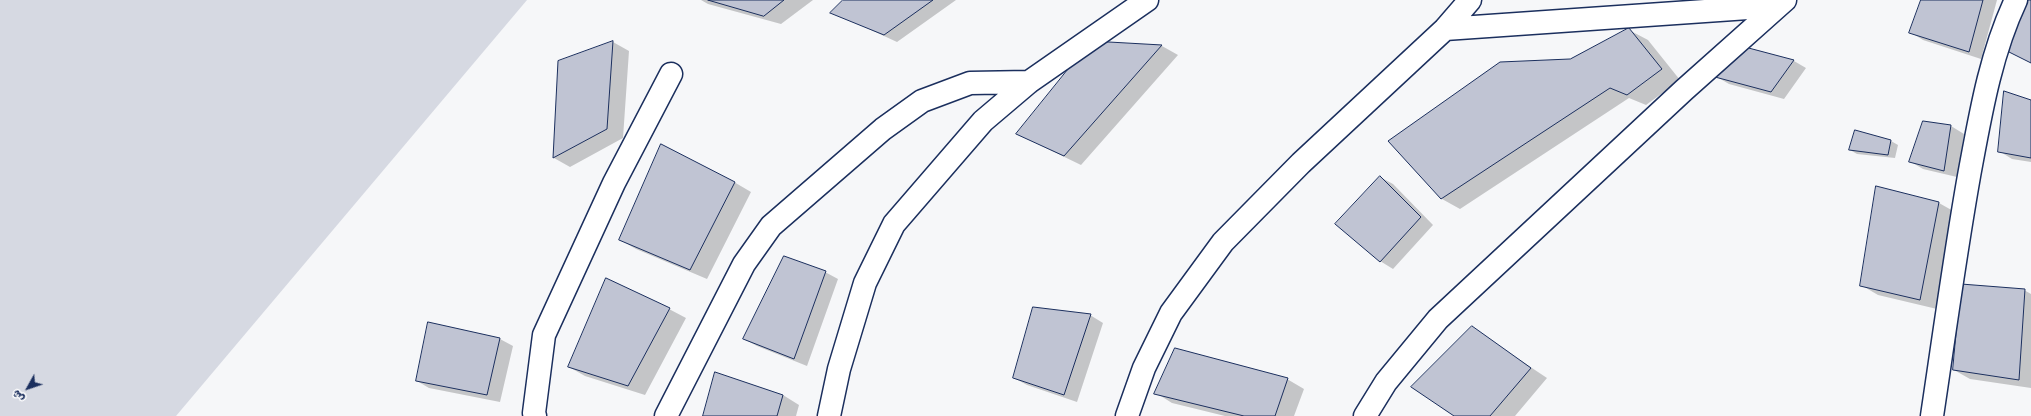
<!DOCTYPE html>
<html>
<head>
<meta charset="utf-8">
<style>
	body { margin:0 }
	#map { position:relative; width:2031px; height:416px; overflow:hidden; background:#f6f7f9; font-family:"Shantell Sans","Playpen Sans Arabic",sans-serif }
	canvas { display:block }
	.north { position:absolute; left:8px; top:368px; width:40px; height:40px; -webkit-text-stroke:3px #fff; paint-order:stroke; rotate:230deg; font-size:11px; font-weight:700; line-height:16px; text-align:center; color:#1b2f5e }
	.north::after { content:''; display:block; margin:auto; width:14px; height:18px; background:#1b2f5e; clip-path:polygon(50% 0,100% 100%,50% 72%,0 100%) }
</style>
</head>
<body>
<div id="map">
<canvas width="2031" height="416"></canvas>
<div class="north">ش</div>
</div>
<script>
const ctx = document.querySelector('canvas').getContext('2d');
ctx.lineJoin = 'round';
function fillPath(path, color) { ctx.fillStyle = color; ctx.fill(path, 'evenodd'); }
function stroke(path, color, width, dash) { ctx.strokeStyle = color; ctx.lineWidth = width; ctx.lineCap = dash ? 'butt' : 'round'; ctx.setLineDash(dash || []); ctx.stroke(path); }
fillPath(new Path2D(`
	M 0,0 L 527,0 L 176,416 L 0,416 Z`), '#d6d9e2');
fillPath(new Path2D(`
	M 701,0 L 813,0 L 781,24 L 708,4 Z
	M 844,0 L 956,0 L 897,42 L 832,12 Z
	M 1922,0 L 1997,0 L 1981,59 L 1923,40 L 1910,32 Z
	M 1629,30 L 1648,40 L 1680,80 L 1646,105 L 1629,98 L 1460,209 L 1442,199 L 1570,60 Z
	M 613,42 L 629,51 L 623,138 L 570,167 L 554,158 Z
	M 1091,42 L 1162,46 L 1178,55 L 1081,165 L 1017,134 Z
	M 1742,47 L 1794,61 L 1806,68 L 1784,99 L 1729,84 L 1717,77 Z
	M 2031,101 L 2031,162 L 2012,159 L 1999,151 Z
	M 1951,126 L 1964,134 L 1957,177 L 1923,169 L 1911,162 Z
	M 1891,141 L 1898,145 L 1895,158 L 1857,154 L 1850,150 Z
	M 1380,177 L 1393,184 L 1433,225 L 1393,269 L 1380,261 Z
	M 734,182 L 751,192 L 707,279 L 636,249 L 620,240 Z
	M 1939,203 L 1955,212 L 1937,309 L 1878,295 L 1861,285 Z
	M 825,272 L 838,279 L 807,366 L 757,346 L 744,339 Z
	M 2024,290 L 2031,294 L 2031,388 L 1970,379 L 1954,370 Z
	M 669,309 L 686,318 L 645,395 L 585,376 L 569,367 Z
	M 1090,315 L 1103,323 L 1077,402 L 1027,385 L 1014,378 Z
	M 429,323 L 500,339 L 513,346 L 500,402 L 429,388 L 417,381 Z
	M 1472,328 L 1547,378 L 1515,416 L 1456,416 Z
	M 1287,379 L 1304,389 L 1294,416 L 1225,416 L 1172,403 L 1156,393 Z
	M 783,395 L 799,405 L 796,416 L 704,416 Z`), '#0003');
const building = new Path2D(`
	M 708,0 L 784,0 L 764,16 Z
	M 843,0 L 933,0 L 884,35 L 830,13 Z
	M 1921,0 L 1983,0 L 1969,52 L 1909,33 Z
	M 2026,0 L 2031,0 L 2031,63 L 2005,50 Z
	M 1629,28 L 1662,69 L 1627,95 L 1610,88 L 1441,199 L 1388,141 L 1500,62 L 1570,59 Z
	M 613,41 L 607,129 L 553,158 L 558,61 Z
	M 1091,41 L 1162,45 L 1064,156 L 1016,134 Z
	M 1741,46 L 1794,60 L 1771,92 L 1715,77 Z
	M 2004,91 L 2031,100 L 2031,158 L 1998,152 Z
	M 1923,121 L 1951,125 L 1944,171 L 1909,162 Z
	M 1855,130 L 1891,140 L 1888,155 L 1849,150 Z
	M 661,144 L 735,182 L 690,270 L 619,240 Z
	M 1380,176 L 1421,217 L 1380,262 L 1335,224 Z
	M 1876,186 L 1939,202 L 1920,300 L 1860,286 Z
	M 784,256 L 826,271 L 794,359 L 743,339 Z
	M 606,278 L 670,308 L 628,386 L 568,367 Z
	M 1961,284 L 2025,289 L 2019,380 L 1953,370 Z
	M 1033,307 L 1091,314 L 1064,395 L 1013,378 Z
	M 428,322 L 500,338 L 487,395 L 416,381 Z
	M 1472,326 L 1531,368 L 1490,416 L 1454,416 L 1411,387 Z
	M 1175,348 L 1288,378 L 1275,416 L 1244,416 L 1154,394 Z
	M 715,372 L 783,395 L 777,416 L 703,416 Z`);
fillPath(building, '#c0c4d3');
stroke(building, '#1b2f5e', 1);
const street = new Path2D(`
	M 1445,29 L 1777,6
	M 535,416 L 534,413 L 544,335 L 614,183 L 671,74
	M 666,416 L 744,264 L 771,226 L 883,129 L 922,101 L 970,83 L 1029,82
	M 829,416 L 839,369 L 865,283 L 894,224 L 983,121 L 1029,82 L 1147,0
	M 1127,416 L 1144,368 L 1171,313 L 1223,242 L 1301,163 L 1445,29 L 1470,0
	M 1932,416 C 1944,336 1955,255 1969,176 C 1980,117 1990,55 2016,0`);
const secondary = new Path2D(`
	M 1365,416 L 1386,382 L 1438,319 L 1684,90 L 1785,0`);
stroke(street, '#1b2f5e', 25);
stroke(secondary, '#1b2f5e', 25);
stroke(street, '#fff', 22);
stroke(secondary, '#fff', 22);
</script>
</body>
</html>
